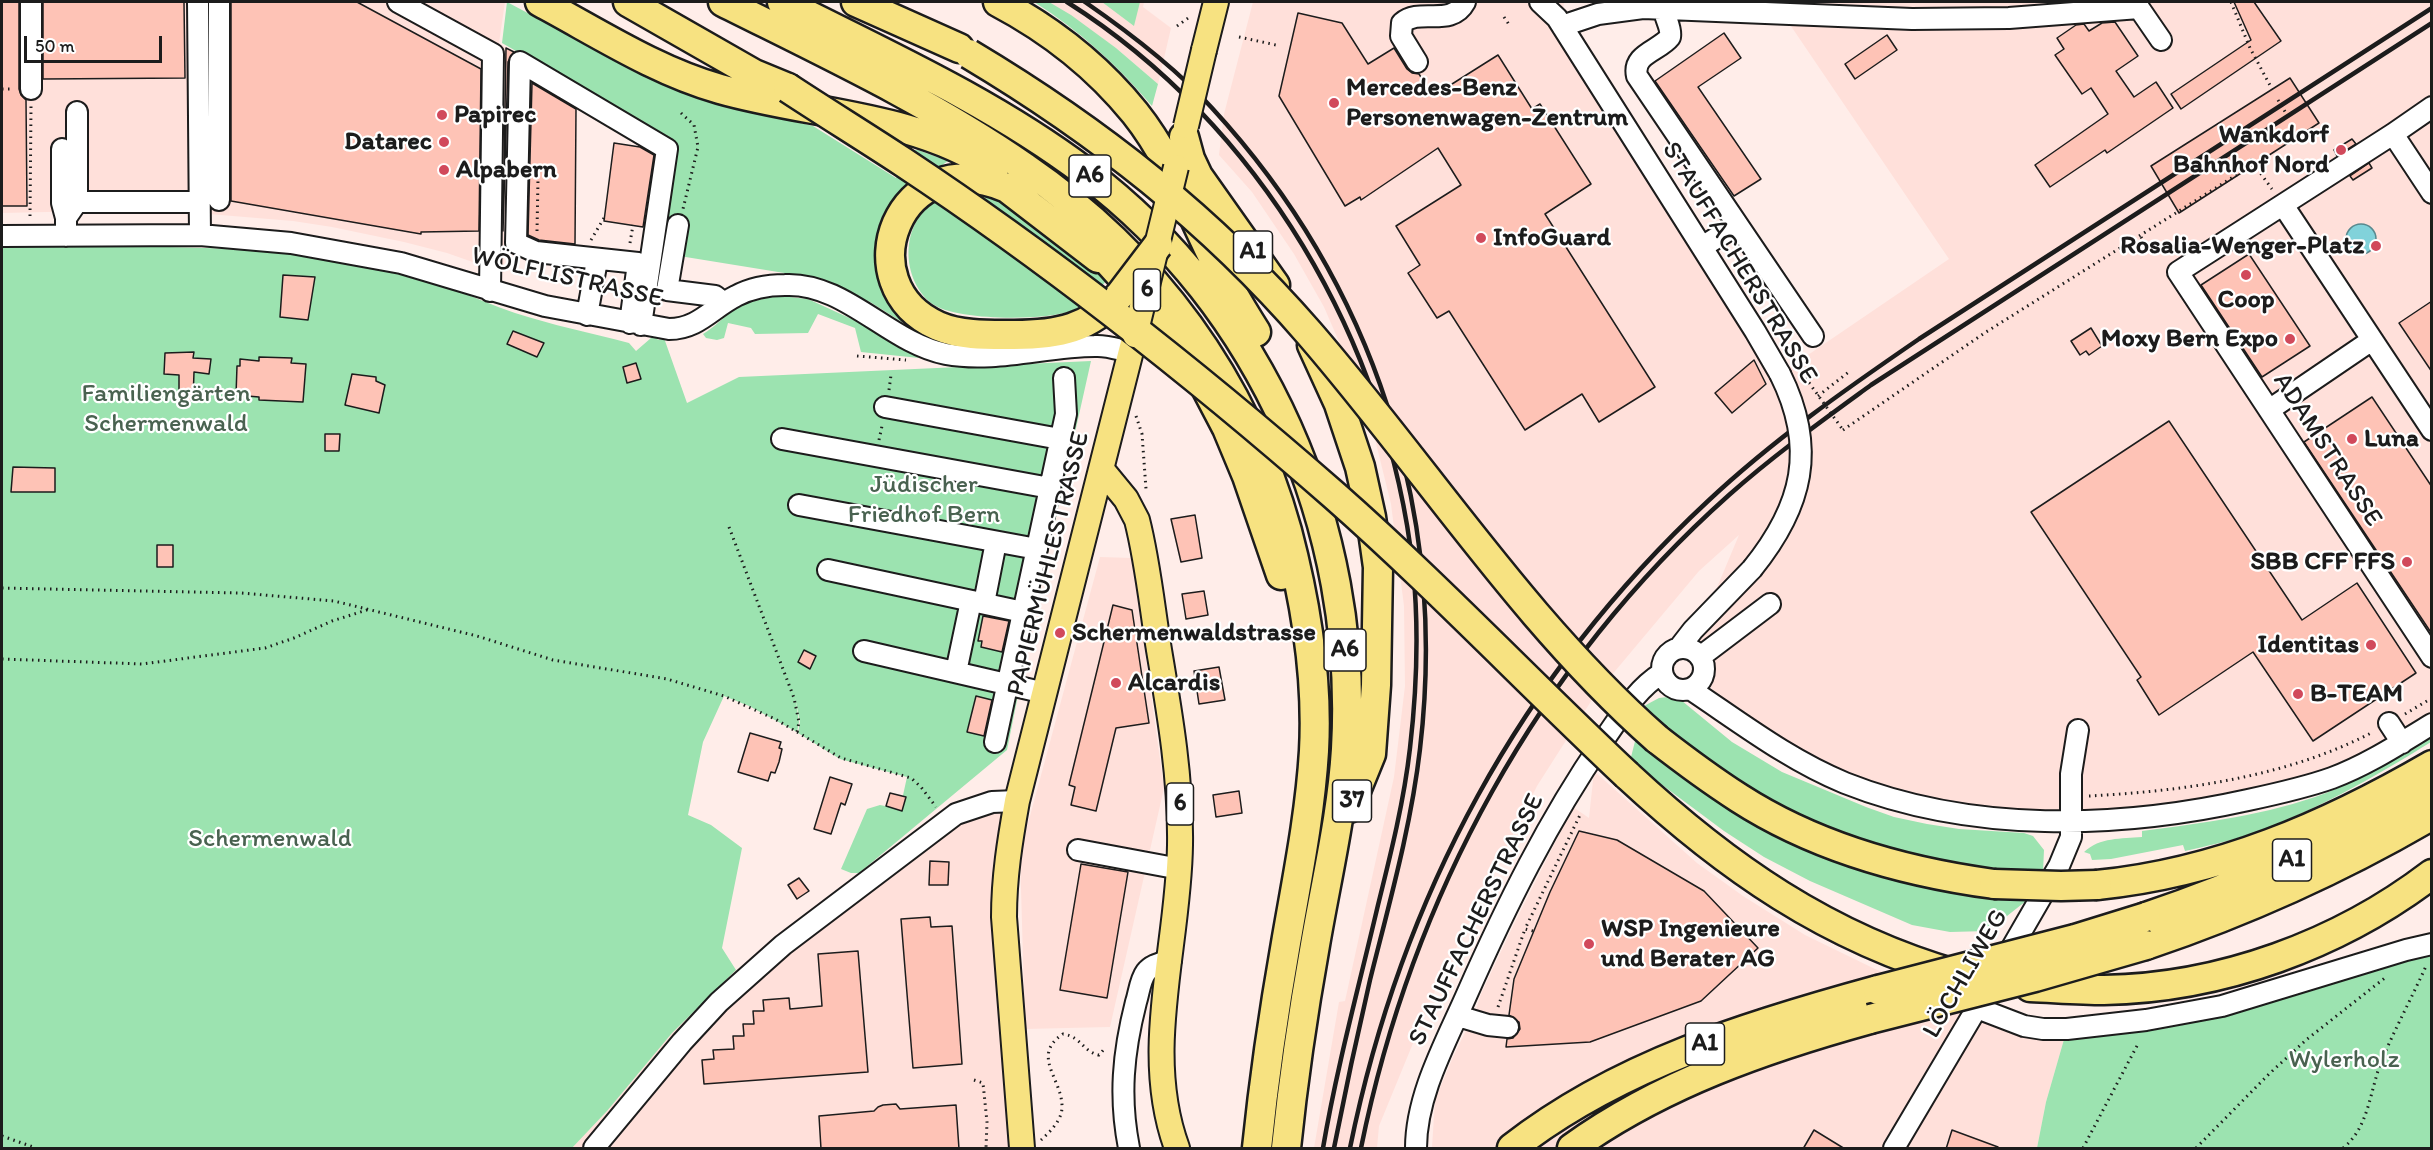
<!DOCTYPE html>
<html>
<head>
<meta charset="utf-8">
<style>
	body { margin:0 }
	#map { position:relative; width:2433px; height:1150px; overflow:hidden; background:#ffede9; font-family:Itim,sans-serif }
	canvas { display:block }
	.frame { position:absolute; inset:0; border:3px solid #1c1c1c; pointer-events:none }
	.scale { position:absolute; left:24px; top:36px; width:138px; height:27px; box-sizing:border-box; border:3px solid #1c1c1c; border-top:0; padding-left:8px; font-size:18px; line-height:21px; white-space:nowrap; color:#1c1c1c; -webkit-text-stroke:4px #fff; paint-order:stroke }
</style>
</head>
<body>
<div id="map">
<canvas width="2433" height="1150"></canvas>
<div class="frame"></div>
<div class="scale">50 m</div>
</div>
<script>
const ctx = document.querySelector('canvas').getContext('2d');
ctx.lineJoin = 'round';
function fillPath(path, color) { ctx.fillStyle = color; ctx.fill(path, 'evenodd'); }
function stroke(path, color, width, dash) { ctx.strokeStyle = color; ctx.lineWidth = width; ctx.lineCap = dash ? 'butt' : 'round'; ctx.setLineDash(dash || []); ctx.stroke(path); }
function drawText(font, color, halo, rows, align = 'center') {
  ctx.font = font + ' Itim,sans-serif'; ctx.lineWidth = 4.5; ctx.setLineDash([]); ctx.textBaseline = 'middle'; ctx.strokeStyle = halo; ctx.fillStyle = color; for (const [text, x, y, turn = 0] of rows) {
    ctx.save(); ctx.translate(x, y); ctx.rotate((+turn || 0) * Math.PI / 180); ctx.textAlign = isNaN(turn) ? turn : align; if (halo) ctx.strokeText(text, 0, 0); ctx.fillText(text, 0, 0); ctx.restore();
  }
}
fillPath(new Path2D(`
	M 2,2 L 505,2 L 499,43 L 506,48 L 504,273 L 447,253 L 404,242 L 332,227 L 293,221 L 209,214 L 182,209 L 2,213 Z
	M 1049,2 L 1144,2 L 1143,7 L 1171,28 L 1158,84 L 1116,48 Z
	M 1253,2 L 1564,2 L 1562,26 L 1780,374 L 1949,259 L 1778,7 L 1721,2 L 2431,2 L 2431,712 L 2364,755 L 2290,781 L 2197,803 L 2081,814 L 1964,807 L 1859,781 L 1791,749 L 1727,708 L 1703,677 L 1704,665 L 1696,653 L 1697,635 L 1739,535 L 1699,571 L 1595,695 L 1537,786 L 1432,997 L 1379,1126 L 1377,1148 L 1314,1148 L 1339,1002 L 1345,1001 L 1394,777 L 1405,686 L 1404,606 L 1391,504 L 1372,427 L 1356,381 L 1324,307 L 1294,254 L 1252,192 L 1219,155 L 1224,114 Z
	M 1100,557 L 1132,558 L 1164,788 L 1110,1027 L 1025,1029 L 1020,853 Z
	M 1594,771 L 1697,863 L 1743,896 L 1805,935 L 1875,969 L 1977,1008 L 2067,1029 L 2046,1102 L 2037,1148 L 1432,1148 L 1435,1100 L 1453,1057 L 1476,1010 L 1481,994 L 1514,924 L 1573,807 L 1589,818 Z
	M 1017,801 L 1008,854 L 1022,1148 L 572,1148 L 607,1111 L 672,1033 L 736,970 L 742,980 L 946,821 Z`), '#ffe0da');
fillPath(new Path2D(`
	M 507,2 L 659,83 L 702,99 L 813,126 L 896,178 L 905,150 L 918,150 L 948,161 L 922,179 L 902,199 L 905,324 L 870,302 L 809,277 L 661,253 L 676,143 L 502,43 Z
	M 1034,2 L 1049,2 L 1071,15 L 1116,48 L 1158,84 L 1152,106 C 1117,65 1080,31 1034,2 Z
	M 1102,2 L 1140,2 L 1134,26 Z
	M 978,192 L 1000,202 L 1036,227 L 1082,256 L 1106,281 C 1097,292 1085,306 1071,311 C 1044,321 954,321 931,303 C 899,277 900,216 942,199 C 953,194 967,194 978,192 Z
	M 2,247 C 130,247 259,242 386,268 C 431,277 472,298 515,313 C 552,325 591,333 629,343 L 636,351 L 651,338 L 656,336 L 658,340 L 664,338 L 687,403 L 739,377 L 1091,361 L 1034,616 L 1007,750 L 859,873 L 851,873 L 841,869 L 867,809 L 880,805 L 900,809 L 907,777 L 840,759 L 798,733 L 800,722 L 795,697 L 799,722 L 797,732 L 749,706 L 724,696 L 703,742 L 688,815 L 711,825 L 742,848 L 722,948 L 736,970 L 672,1033 L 607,1111 L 572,1148 L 2,1148 Z
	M 780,296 L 808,299 L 856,321 L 919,358 L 861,352 L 855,328 L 818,314 L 808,333 L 755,334 L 751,328 L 728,323 L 724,338 L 717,340 L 706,338 L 703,334 C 715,327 723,317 734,310 C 747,301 765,298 780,296 Z
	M 1676,696 L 1732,742 L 1782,772 L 1866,807 L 1894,817 L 1927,824 L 1959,829 L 2024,833 L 2033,836 L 2044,850 L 2043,872 L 2026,901 L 1988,931 L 1950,932 L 1912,925 L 1810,881 L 1764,857 L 1724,831 L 1630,761 L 1644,706 L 1659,698 Z
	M 2431,737 L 2431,742 C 2375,777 2310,814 2247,835 C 2227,842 2206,846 2185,851 L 2183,845 L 2111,859 L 2092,860 L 2090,854 L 2084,852 C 2100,837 2121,839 2142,837 L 2142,831 C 2203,823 2268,815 2326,793 C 2363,778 2398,758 2431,737 Z
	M 2431,944 L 2431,1148 L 2037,1148 L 2046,1102 L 2067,1029 L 2146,1020 Z`), '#9ce3b0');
const water = new Path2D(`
	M2346 239a15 15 0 1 1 30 0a15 15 0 1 1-30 0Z`);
fillPath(water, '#81d2da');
stroke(water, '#59898e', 1.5);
const building = new Path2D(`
	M 2,2 L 19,2 L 19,89 L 21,95 L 26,100 L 27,206 L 2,206 Z
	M 43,2 L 184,2 L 185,78 L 43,79 Z
	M 231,2 L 357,2 L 481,69 L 479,231 L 421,232 L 421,234 L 231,201 Z
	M 2234,2 L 2254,2 L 2281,41 L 2181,109 L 2171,94 L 2251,40 Z
	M 1298,13 L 1342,23 L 1368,64 L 1394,48 L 1407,69 L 1412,73 L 1419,74 L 1433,96 L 1498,55 L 1532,109 L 1540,104 L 1591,184 L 1545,214 L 1655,387 L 1599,422 L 1582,394 L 1525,430 L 1449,311 L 1437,318 L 1408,273 L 1420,265 L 1396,226 L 1461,185 L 1438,148 L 1361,200 L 1360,197 L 1345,206 L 1279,96 Z
	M 2115,22 L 2138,56 L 2116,71 L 2134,97 L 2156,82 L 2173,108 L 2107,153 L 2105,150 L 2050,187 L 2035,165 L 2108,114 L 2091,88 L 2082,94 L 2055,55 L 2064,49 L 2057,38 L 2076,25 L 2084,24 L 2089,31 L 2102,23 Z
	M 1724,33 L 1741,58 L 1698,87 L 1761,179 L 1734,196 L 1655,81 Z
	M 1887,35 L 1897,50 L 1855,79 L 1845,64 Z
	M 506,48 L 514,52 L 508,62 L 503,231 Z
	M 2290,78 L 2319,123 L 2179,213 L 2151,166 Z
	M 532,83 L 576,109 L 575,244 L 539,240 L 528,235 Z
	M 2352,139 L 2356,144 L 2337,156 L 2334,150 Z
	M 614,143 L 640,147 L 654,155 L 643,227 L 604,221 Z
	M 2369,163 L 2372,168 L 2353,180 L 2350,176 Z
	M 2249,254 L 2310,346 L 2262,377 L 2201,285 Z
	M 283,275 L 315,277 L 308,320 L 280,317 Z
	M 2432,301 L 2432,372 L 2399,323 Z
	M 2091,328 L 2102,346 L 2089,355 L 2086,351 L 2080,355 L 2071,341 Z
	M 513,331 L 544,343 L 537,357 L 507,344 Z
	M 194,352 L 193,358 L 211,359 L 209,374 L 194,372 L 193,401 L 179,401 L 179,375 L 164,374 L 165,353 Z
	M 259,357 L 292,358 L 291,363 L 306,364 L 303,402 L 259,400 L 259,397 L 236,395 L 237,366 L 240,366 L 240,359 L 259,361 Z
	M 1754,360 L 1766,384 L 1732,413 L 1715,393 Z
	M 636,363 L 641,379 L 627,383 L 623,367 Z
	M 352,374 L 376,377 L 376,381 L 385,385 L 379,413 L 345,405 Z
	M 2372,397 L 2432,487 L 2432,634 L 2304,442 Z
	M 2169,421 L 2302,620 L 2357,583 L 2416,673 L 2313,741 L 2253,652 L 2159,715 L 2137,680 L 2141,677 L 2031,512 Z
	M 325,434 L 340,434 L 339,451 L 325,451 Z
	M 13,467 L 55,468 L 55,492 L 11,492 Z
	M 1195,515 L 1202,558 L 1181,562 L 1171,519 Z
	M 157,545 L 173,545 L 173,567 L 157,567 Z
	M 1204,591 L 1208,615 L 1186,619 L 1182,594 Z
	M 1113,605 L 1132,610 L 1149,723 L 1116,728 L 1096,811 L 1071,805 L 1075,787 L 1069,785 Z
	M 983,616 L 1009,621 L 1002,652 L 981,647 L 982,641 L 978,641 Z
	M 804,650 L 816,656 L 810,669 L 798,662 Z
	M 1219,667 L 1225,700 L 1199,704 L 1194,671 Z
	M 976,696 L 992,700 L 984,736 L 967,732 Z
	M 750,733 L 781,742 L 779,748 L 782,749 L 779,762 L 775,773 L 771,772 L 768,781 L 738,772 Z
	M 830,777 L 852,784 L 845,805 L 841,803 L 831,834 L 814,829 Z
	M 1239,791 L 1242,813 L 1216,817 L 1213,795 Z
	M 890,793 L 906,797 L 902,811 L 886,806 Z
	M 1579,831 L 1617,840 L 1704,891 L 1758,948 L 1701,1001 L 1590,1042 L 1506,1047 L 1507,1039 L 1513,1038 L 1520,1029 L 1519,1022 L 1509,1015 L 1514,979 L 1550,892 Z
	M 930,861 L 949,862 L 948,885 L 929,885 Z
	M 1081,864 L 1128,872 L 1107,998 L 1060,990 Z
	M 799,878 L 809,891 L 797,899 L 788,885 Z
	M 930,917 L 931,927 L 952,926 L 962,1064 L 913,1068 L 901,919 Z
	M 858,951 L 868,1072 L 704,1084 L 702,1060 L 714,1059 L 713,1050 L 734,1049 L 733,1036 L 744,1036 L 743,1024 L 754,1024 L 753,1011 L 764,1011 L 763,1000 L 789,998 L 790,1009 L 822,1006 L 818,954 Z
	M 896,1104 L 900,1109 L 956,1105 L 959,1149 L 821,1149 L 819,1116 L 874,1111 L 878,1107 L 883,1105 Z
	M 1814,1130 L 1845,1149 L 1803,1149 Z
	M 1952,1130 L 1998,1147 L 1998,1149 L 1946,1149 Z`);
fillPath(building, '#fec3b6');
stroke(building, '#1c1c1c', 1.5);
const minor = new Path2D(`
	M 31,2 L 31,89
	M 198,2 L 200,235
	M 219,2 L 219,200
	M 398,2 L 493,54 L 490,291
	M 1540,2 L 1557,18 L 1755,331 L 1780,374
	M 1664,8 C 1664,18 1672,27 1670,37 C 1659,51 1632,54 1637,76 L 1813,336
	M 1562,26 L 1598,14 L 1643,8 L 1912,19 L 2009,18 L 2139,8 L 2161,40
	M 1417,62 L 1401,36 L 1402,23 C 1420,7 1451,28 1465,2
	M 2432,107 L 2393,134 L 2178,272 L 2432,657
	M 2393,134 L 2432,193
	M 62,149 L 62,203 L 66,218
	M 77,202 L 199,202
	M 2283,205 L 2432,430
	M 678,225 L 667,290 L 715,296 L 724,303
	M 2,236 L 200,235 L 291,243 L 401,263 L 545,306 L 669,329 C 698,329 712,308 736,296 C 751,288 768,285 785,285 C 845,282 889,343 946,354 C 995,363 1046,346 1095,346 C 1107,345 1120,350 1131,352
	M 66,236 L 66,218 L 77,202 L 77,112
	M 1702,247 L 1737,225
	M 587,315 L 596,266
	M 630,323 L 638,263 L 536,252 L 516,243 L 520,62 L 667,149 L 641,325
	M 885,407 L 1060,439
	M 2269,410 L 2372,340
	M 782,439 L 1050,488
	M 799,505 L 1037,549
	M 828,570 L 1023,612
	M 984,603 L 996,542
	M1662 669a21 21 0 1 1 42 0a21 21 0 1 1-42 0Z
	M 1679,648 L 1693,630 L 1752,569
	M 864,651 L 1045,693
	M 1700,657 L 1770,604
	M 956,672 L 971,601
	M 1690,689 C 1741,723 1789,760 1845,783 C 1971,833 2118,829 2248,800 C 2276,794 2304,788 2332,778 C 2367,765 2399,744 2432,724
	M 2389,723 L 2402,743
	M 995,742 L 1066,414 L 1064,378
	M 1078,850 L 1180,869
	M 2003,963 L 2059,866 L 2071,837 L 2071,774 L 2078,730
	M 1977,1008 L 2024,1026 L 2043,1029 L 2067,1029 L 2146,1020 L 2222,1006 L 2406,950 L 2432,944
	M 1458,1016 L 1488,1025 L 1508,1027
	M 594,1148 L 682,1042 L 719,1002 L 783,945 L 956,814 L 992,802 L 1017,801
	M 1129,1148 C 1119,1097 1123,1053 1136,1002 C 1139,993 1140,980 1146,972 C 1152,964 1162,963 1171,960
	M 1416,1148 C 1416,1095 1446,1042 1467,994 C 1506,906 1548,821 1603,741 C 1620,717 1636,689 1662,673
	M 1894,1148 L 1984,996`);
const major = new Path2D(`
	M 1204,50 L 1216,2
	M 1103,471 L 1126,499 L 1137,520 C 1148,563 1152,607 1159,650 C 1170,715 1181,779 1180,845 C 1179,945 1141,1051 1177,1148
	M 1022,1148 L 1004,917 C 1004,877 1010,840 1017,801 L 1135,335`);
const highway = new Path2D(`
	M 540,2 C 598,33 656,71 720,89 C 811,115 912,114 994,168
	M 628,2 L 754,74 L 788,88
	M 723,2 C 825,53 930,102 1024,167 C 1154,256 1245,380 1287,531 C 1306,603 1318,677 1314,751 C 1310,816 1297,879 1286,943 C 1274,1011 1264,1080 1257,1148
	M 782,2 C 885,54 992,102 1085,172 C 1263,306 1359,527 1346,749 C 1342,815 1326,880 1315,945 C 1303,1012 1293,1080 1286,1148
	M 856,2 L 959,48
	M 998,2 C 1051,30 1097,66 1135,113 C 1167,153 1187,203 1209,249 C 1223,278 1239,305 1256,332
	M 1184,137 L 1190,159 L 1198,176 L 1275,285
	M 1088,239 L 1142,299 L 1205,386 L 1227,428 L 1247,476 L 1281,575
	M 1098,258 L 1007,188 C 898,140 845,285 938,326 C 961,336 989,335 1014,335 C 1058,335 1089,329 1120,295
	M 1312,345 L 1339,404 L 1360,467 L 1371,517 L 1378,567 L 1376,685 L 1371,754 L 1349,808
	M 1657,739 C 1684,760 1711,780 1739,798 C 1815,847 1905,872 1994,884
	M 1627,775 C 1726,867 1828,938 1958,975
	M 2097,885 C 2218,873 2327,826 2432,765
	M 2146,917 C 2246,884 2340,840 2432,787
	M 2146,945 C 2246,911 2340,869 2432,815
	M 2030,987 C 2055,988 2079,990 2104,990 C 2221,988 2339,945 2432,874
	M 1512,1148 C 1618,1065 1750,1025 1878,990
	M 1572,1148 C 1661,1084 1765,1048 1870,1019`);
stroke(minor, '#1c1c1c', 24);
stroke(major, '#1c1c1c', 28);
stroke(highway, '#1c1c1c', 33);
stroke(new Path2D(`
	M 2231,2 L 2250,48 L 2272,89
	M 1504,17 L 1510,26
	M 1177,26 L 1191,16
	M 1239,37 L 1276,45
	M 2,89 L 12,89
	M 681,113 L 694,125 L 698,147 L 683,209
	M 2250,159 L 2272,189
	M 30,216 L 31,106
	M 537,231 L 538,179
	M 2141,237 L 2145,243
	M 591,240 L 604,218
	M 630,243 L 633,225
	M 857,356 L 906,360
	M 889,390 L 891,375
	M 1818,396 L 1850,371
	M 1136,416 L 1142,434 L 1146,489
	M 1843,430 L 1986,332 L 2254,164
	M 879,440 L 882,426
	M 729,527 L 794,698 L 799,722 L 797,732
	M 2,588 L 241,593 L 334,601 L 477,636 L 553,660 L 667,679 L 724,696 L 775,719 L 841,758 L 911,778 L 921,787 L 936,807
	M 2,659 L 142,664 L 265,648 L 294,638 L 332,621 L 367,610
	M 2405,714 L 2432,698
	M 2089,796 C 2184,791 2287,777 2373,732
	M 1533,931 L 1525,929 L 1580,815
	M 1498,1007 L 1525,929
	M 974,1080 L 983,1083 L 987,1122 L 986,1148
	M 2,1136 L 36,1148
	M 1041,1140 C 1051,1131 1063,1119 1062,1105 C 1061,1078 1031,1055 1063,1034 C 1082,1037 1083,1052 1099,1055 L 1106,1047
	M 2083,1148 L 2139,1042
	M 2196,1148 L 2269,1074 L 2306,1040 L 2386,977
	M 2343,1148 C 2370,1127 2370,1087 2383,1057 C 2397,1025 2413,995 2427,964`), '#1c1c1c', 3, [1.5, 4.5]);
stroke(minor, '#fff', 20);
stroke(major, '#f7e281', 24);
stroke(highway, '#f7e281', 28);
stroke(new Path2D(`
	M 1067,2 C 1260,124 1388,342 1413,568 C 1419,628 1417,688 1410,748 C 1404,801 1391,853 1378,905 C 1359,986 1337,1066 1323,1148
	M 1085,2 C 1130,33 1175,67 1212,108 C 1374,284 1448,512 1420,749 C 1411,827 1389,904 1370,980 C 1357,1036 1345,1092 1334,1148
	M 1350,1148 C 1401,897 1520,676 1708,501 C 1773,440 1846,389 1919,339 L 2432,8
	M 1361,1148 C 1412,897 1537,666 1729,495 C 1774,455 1823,420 1871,385 L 2432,23`), '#1c1c1c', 4.5);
const minorBridge = new Path2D(`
	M 1752,569 C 1803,506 1817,448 1780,374`);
const majorBridge = new Path2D(`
	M 1186,126 L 1204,50
	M 1135,335 L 1176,167`);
const highwayBridge = new Path2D(`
	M 969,54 C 1098,131 1211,220 1309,333 C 1426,468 1523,621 1657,739
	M 788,88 C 826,113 865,137 903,162 C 1054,262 1198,376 1335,496 C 1436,585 1529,683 1627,775
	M 1120,295 L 1158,245
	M 1994,884 L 2061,886 L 2097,885
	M 1878,990 L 2075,939 L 2146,917
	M 1870,1019 L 2035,977 L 2146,945`);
stroke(minorBridge, '#1c1c1c', 24, []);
stroke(majorBridge, '#1c1c1c', 28, []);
stroke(highwayBridge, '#1c1c1c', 33, []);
stroke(new Path2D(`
	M 2278,100 L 2290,120
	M 1802,373 L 1843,430`), '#1c1c1c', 3, [1.5, 4.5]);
stroke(minorBridge, '#fff', 20);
stroke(majorBridge, '#f7e281', 24);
stroke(highwayBridge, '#f7e281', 28);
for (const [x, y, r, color] of [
	[1334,103,6,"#d1495b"],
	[442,115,6,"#d1495b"],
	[444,142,6,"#d1495b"],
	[2341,150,6,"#d1495b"],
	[444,170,6,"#d1495b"],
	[1481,238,6,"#d1495b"],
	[2376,246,6,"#d1495b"],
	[2246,275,6,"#d1495b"],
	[2290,339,6,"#d1495b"],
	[2352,439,6,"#d1495b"],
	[2407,562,6,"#d1495b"],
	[1060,633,6,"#d1495b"],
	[2371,645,6,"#d1495b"],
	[1116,683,6,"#d1495b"],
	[2298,694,6,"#d1495b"],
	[1589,944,6,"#d1495b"]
]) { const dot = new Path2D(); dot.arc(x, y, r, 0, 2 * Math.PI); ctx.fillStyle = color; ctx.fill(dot); stroke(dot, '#fff', 2); }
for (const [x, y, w] of [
	[1090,176,42],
	[1253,252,39],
	[1147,290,27],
	[1345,650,42],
	[1352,801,39],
	[1180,804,27],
	[2292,860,39],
	[1705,1044,39]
]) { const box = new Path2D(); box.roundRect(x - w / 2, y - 21, w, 42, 4.5); ctx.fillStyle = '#fff'; ctx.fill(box); stroke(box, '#1c1c1c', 1.5); }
drawText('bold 24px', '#1c1c1c', null, [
	["A6",1090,176],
	["A1",1253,252],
	["6",1147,290],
	["A6",1345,650],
	["37",1352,801],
	["6",1180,804],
	["A1",2292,860],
	["A1",1705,1044]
]);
drawText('bold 26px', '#1c1c1c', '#fff', [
	["Mercedes-Benz",1346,88],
	["Personenwagen-Zentrum",1346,118],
	["Papirec",454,115],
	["Wankdorf",2329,135,"right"],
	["Bahnhof Nord",2329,165,"right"],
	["Datarec",432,142,"right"],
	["Alpabern",456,170],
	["InfoGuard",1493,238],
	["Rosalia-Wenger-Platz",2364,246,"right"],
	["Coop",2246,300,"center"],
	["Moxy Bern Expo",2278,339,"right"],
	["Luna",2364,439],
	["SBB CFF FFS",2395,562,"right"],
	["Schermenwaldstrasse",1072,633],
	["Identitas",2359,645,"right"],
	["Alcardis",1128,683],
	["B-TEAM",2310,694],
	["WSP Ingenieure",1601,929],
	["und Berater AG",1601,959]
], 'left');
drawText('26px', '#1c1c1c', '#fff', [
	["STAUFFACHERSTRASSE",1739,263,59],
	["WÖLFLISTRASSE",567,278,13],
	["ADAMSTRASSE",2327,450,57],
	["PAPIERMÜHLESTRASSE",1049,564,-76],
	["STAUFFACHERSTRASSE",1477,920,-64],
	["LÖCHLIWEG",1966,974,-60]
]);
drawText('26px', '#496250', '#fff', [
	["Familiengärten",166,394],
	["Schermenwald",166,424],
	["Jüdischer",924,485],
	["Friedhof Bern",924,515],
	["Schermenwald",270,839],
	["Wylerholz",2344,1060]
]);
</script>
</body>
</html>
